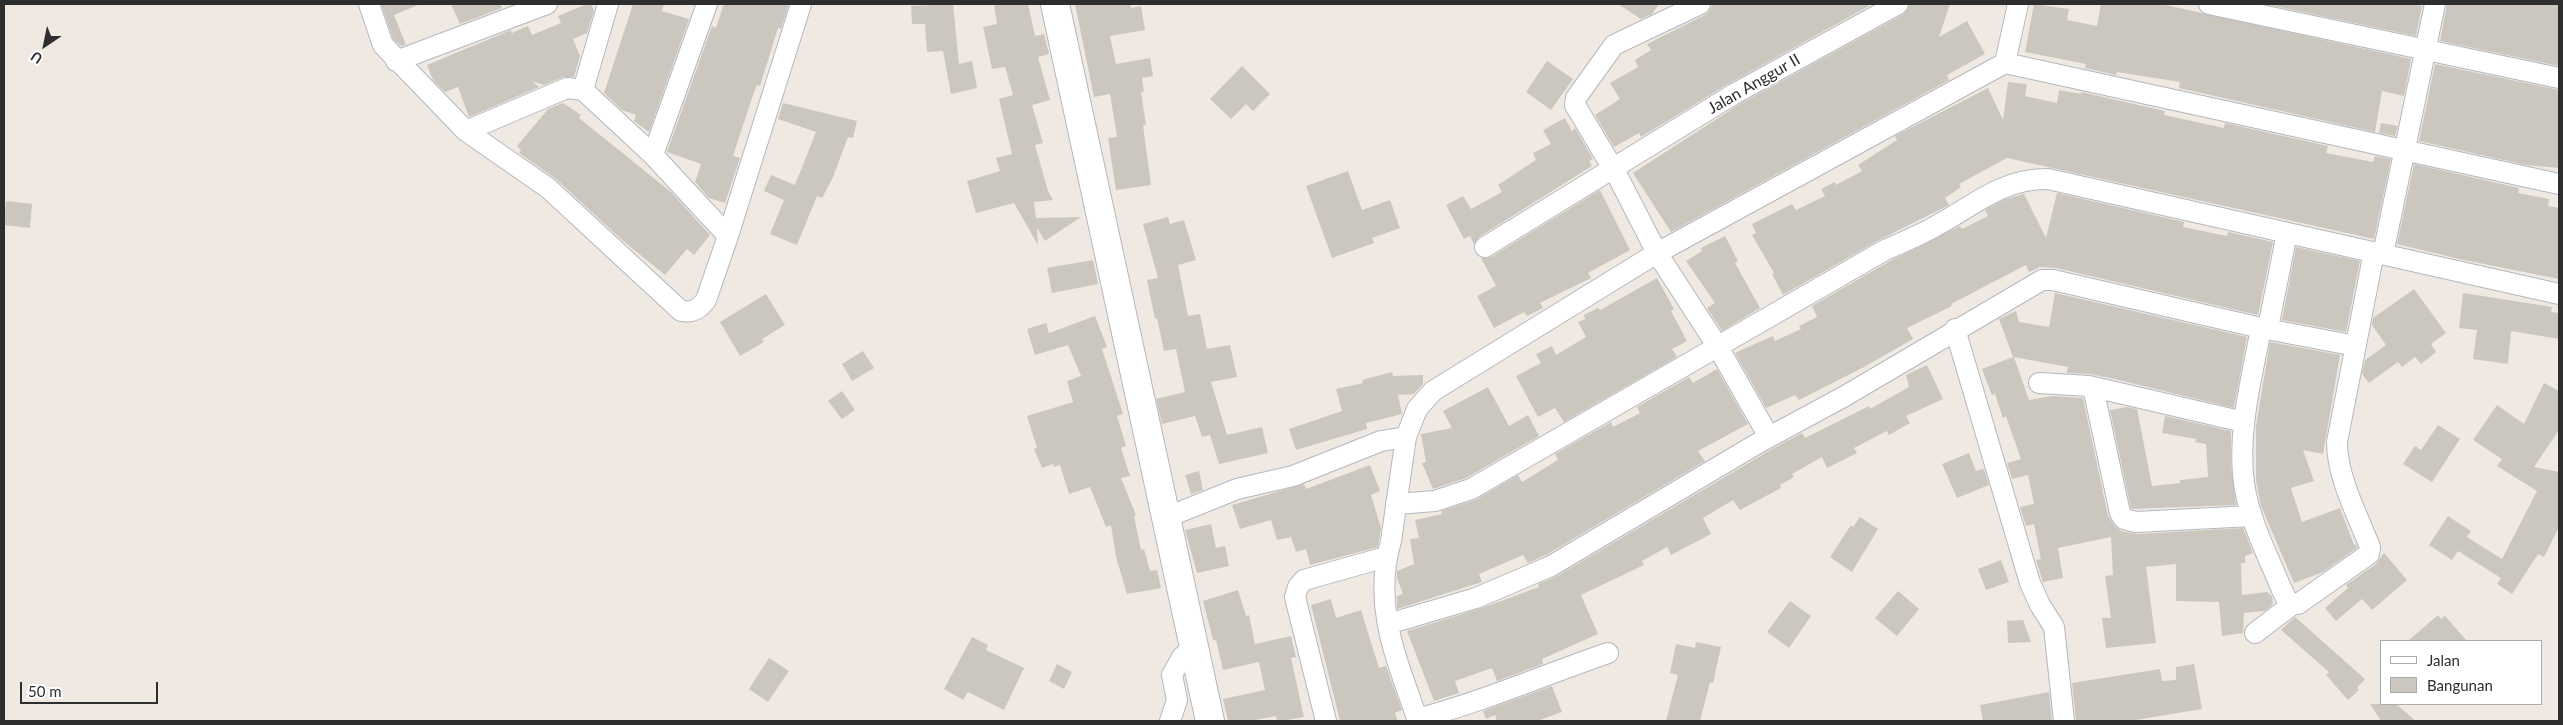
<!DOCTYPE html>
<html>
<head>
<meta charset="utf-8">
<style>
	body { margin:0 }
	#map { position:relative; width:2563px; height:725px; overflow:hidden; background:#efe9e1; font-family:Lato,sans-serif }
	canvas { display:block }
	.frame { position:absolute; inset:0; border:5px solid #2e2e2e; pointer-events:none }
	.legend { position:absolute; left:2380px; top:640px; width:162px; height:65px; box-sizing:border-box; background:#fff; border:1px solid #ababab; margin:0; padding:6px 9px; list-style:none; font-size:15px; color:#2e2e2e }
	.legend li { display:flex; align-items:center; gap:10px; height:25px }
	.legend b { width:25px; border:1px solid #ababab }
	.north { position:absolute; left:20px; top:20px; width:50px; height:50px; -webkit-text-stroke:4px #fff; paint-order:stroke; rotate:214deg; font-size:14px; font-weight:700; line-height:20px; text-align:center; color:#2e2e2e }
	.north::after { content:''; display:block; margin:auto; width:18px; height:22px; background:#2e2e2e; clip-path:polygon(50% 0,100% 100%,50% 72%,0 100%) }
	.scale { position:absolute; left:20px; top:682px; width:138px; height:22px; box-sizing:border-box; border:2px solid #2e2e2e; border-top:0; padding-left:6px; font-size:15px; line-height:18px; white-space:nowrap; color:#2e2e2e; -webkit-text-stroke:4px #fff; paint-order:stroke }
</style>
</head>
<body>
<div id="map">
<canvas width="2563" height="725"></canvas>
<div class="frame"></div>
<ul class="legend">
<li><b style="height:6px;background:#fff"></b>Jalan</li>
<li><b style="height:14px;background:#cbc7bf"></b>Bangunan</li>
</ul>
<div class="north">U</div>
<div class="scale">50 m</div>
</div>
<script>
const ctx = document.querySelector('canvas').getContext('2d');
ctx.lineJoin = 'round';
function fillPath(path, color) { ctx.fillStyle = color; ctx.fill(path, 'evenodd'); }
function stroke(path, color, width, dash) { ctx.strokeStyle = color; ctx.lineWidth = width; ctx.lineCap = dash ? 'butt' : 'round'; ctx.setLineDash(dash || []); ctx.stroke(path); }
function drawText(font, color, halo, rows, align = 'center') {
  ctx.font = font + ' Lato,sans-serif'; ctx.lineWidth = 4.5; ctx.setLineDash([]); ctx.textBaseline = 'middle'; ctx.strokeStyle = halo; ctx.fillStyle = color; for (const [text, x, y, turn = 0] of rows) {
    ctx.save(); ctx.translate(x, y); ctx.rotate((+turn || 0) * Math.PI / 180); ctx.textAlign = isNaN(turn) ? turn : align; if (halo) ctx.strokeText(text, 0, 0); ctx.fillText(text, 0, 0); ctx.restore();
  }
}
fillPath(new Path2D(`
	M 381,4 L 420,4 L 394,15 L 406,45 L 401,46 L 393,39 Z
	M 451,4 L 500,4 L 502,8 L 460,24 Z
	M 587,4 L 591,4 L 594,11 L 587,33 L 573,39 L 580,56 L 574,77 L 563,77 L 544,85 L 532,81 L 539,87 L 469,117 L 458,87 L 445,92 L 433,80 L 427,65 L 511,30 L 512,33 L 528,26 L 532,35 L 561,23 L 558,16 Z
	M 633,4 L 664,4 L 662,11 L 689,19 L 649,132 L 634,121 L 636,115 L 622,110 L 604,93 Z
	M 724,4 L 789,4 L 781,29 L 778,28 L 760,86 L 757,85 L 752,98 L 733,156 L 740,158 L 725,203 L 709,198 L 695,182 L 701,164 L 667,152 L 712,26 L 716,28 Z
	M 953,4 L 959,64 L 972,61 L 977,88 L 951,94 L 943,51 L 927,52 L 925,24 L 912,24 L 911,6 Z
	M 994,4 L 1028,4 L 1035,36 L 1044,34 L 1049,54 L 1038,57 L 1050,100 L 1032,105 L 1043,143 L 1035,145 L 1048,191 L 1053,200 L 1034,202 L 1036,218 L 1081,217 L 1045,241 L 1037,228 L 1038,245 L 1014,203 L 976,213 L 967,181 L 1000,171 L 996,158 L 1012,154 L 999,99 L 1013,95 L 1005,67 L 992,69 L 983,27 L 997,24 Z
	M 1075,4 L 1130,4 L 1131,8 L 1141,6 L 1145,30 L 1110,36 L 1116,64 L 1150,58 L 1153,76 L 1142,78 L 1144,92 L 1141,92 L 1146,125 L 1143,125 L 1151,185 L 1116,190 L 1108,138 L 1117,137 L 1110,94 L 1094,97 Z
	M 1618,4 L 1659,4 L 1652,14 L 1641,19 Z
	M 1712,4 L 1868,4 L 1869,6 L 1728,84 L 1641,137 L 1639,133 L 1614,147 L 1595,115 L 1620,99 L 1610,83 L 1638,67 L 1635,60 L 1651,50 L 1647,44 L 1705,15 L 1710,10 Z
	M 1910,4 L 1950,4 L 1939,37 L 1967,21 L 1985,54 L 1947,75 L 1949,80 L 1671,232 L 1633,173 L 1740,104 L 1904,14 Z
	M 2034,4 L 2069,9 L 2067,20 L 2097,26 L 2101,4 L 2161,4 L 2411,59 L 2404,96 L 2382,91 L 2375,132 L 2179,88 L 2180,82 L 2117,72 L 2116,75 L 2085,68 L 2086,64 L 2025,52 Z
	M 2265,4 L 2412,4 L 2422,6 L 2416,36 Z
	M 2447,4 L 2559,4 L 2559,66 L 2440,41 Z
	M 1547,61 L 1573,79 L 1551,110 L 1526,92 Z
	M 2435,64 L 2559,90 L 2559,168 L 2526,165 L 2419,141 Z
	M 1242,66 L 1270,94 L 1253,111 L 1246,104 L 1231,119 L 1210,99 Z
	M 2008,82 L 2027,84 L 2025,96 L 2057,103 L 2059,90 L 2081,94 L 2081,92 L 2165,111 L 2164,115 L 2224,128 L 2225,123 L 2328,146 L 2326,153 L 2373,162 L 2375,156 L 2391,159 L 2374,239 L 2007,158 L 1959,184 L 1961,187 L 1945,198 L 1949,205 L 1879,240 L 1783,295 L 1772,274 L 1774,273 L 1752,235 L 1756,233 L 1752,224 L 1792,204 L 1796,210 L 1825,196 L 1821,189 L 1835,182 L 1836,185 L 1862,171 L 1858,165 L 1897,140 L 1895,136 L 1988,88 L 2003,120 Z
	M 563,103 L 581,115 L 579,118 L 671,192 L 710,235 L 694,255 L 687,249 L 665,275 L 622,240 L 556,179 L 519,153 L 521,150 L 517,146 L 548,109 Z
	M 783,103 L 857,121 L 853,138 L 848,137 L 833,177 L 822,198 L 817,196 L 797,245 L 770,234 L 784,200 L 764,191 L 771,175 L 795,185 L 816,132 L 778,119 Z
	M 1565,118 L 1572,131 L 1575,128 L 1593,159 L 1589,161 L 1592,166 L 1479,237 L 1474,244 L 1470,236 L 1464,239 L 1446,205 L 1463,196 L 1471,209 L 1502,192 L 1498,185 L 1536,160 L 1533,153 L 1551,144 L 1543,130 Z
	M 2381,123 L 2398,126 L 2395,136 L 2379,133 Z
	M 2414,164 L 2519,188 L 2518,193 L 2549,199 L 2548,206 L 2559,208 L 2559,279 L 2459,259 L 2397,244 Z
	M 1348,171 L 1362,210 L 1390,200 L 1400,228 L 1372,238 L 1374,243 L 1332,258 L 1306,186 Z
	M 1600,190 L 1630,250 L 1588,273 L 1591,278 L 1540,303 L 1543,308 L 1527,316 L 1524,312 L 1494,328 L 1477,296 L 1496,286 L 1481,258 L 1491,257 Z
	M 2057,193 L 2184,222 L 2183,227 L 2227,236 L 2228,232 L 2273,242 L 2258,315 L 2056,268 L 2040,267 L 2029,272 L 2026,265 L 1951,304 L 1952,306 L 1907,328 L 1913,339 L 1864,367 L 1799,400 L 1795,395 L 1766,408 L 1735,353 L 1773,336 L 1775,341 L 1801,329 L 1799,326 L 1817,317 L 1812,306 L 1890,261 L 1960,226 L 1962,229 L 1988,216 L 1985,210 L 2006,199 L 2024,194 L 2046,238 Z
	M 6,201 L 32,204 L 30,228 L 4,225 Z
	M 1168,217 L 1170,224 L 1184,220 L 1196,260 L 1178,265 L 1188,316 L 1200,314 L 1207,349 L 1230,345 L 1237,377 L 1211,382 L 1227,435 L 1262,427 L 1268,453 L 1219,464 L 1210,435 L 1202,437 L 1195,416 L 1162,424 L 1156,399 L 1185,392 L 1176,349 L 1164,351 L 1157,318 L 1155,319 L 1147,280 L 1158,278 L 1143,224 Z
	M 1725,236 L 1738,261 L 1735,263 L 1760,308 L 1722,331 L 1707,308 L 1715,303 L 1686,261 L 1702,251 L 1701,248 Z
	M 2296,247 L 2360,261 L 2346,332 L 2282,320 Z
	M 1093,260 L 1098,284 L 1052,293 L 1047,268 Z
	M 1657,278 L 1674,309 L 1671,311 L 1687,341 L 1672,349 L 1677,357 L 1564,422 L 1555,408 L 1538,417 L 1516,376 L 1541,363 L 1536,354 L 1552,346 L 1556,355 L 1586,337 L 1578,322 L 1585,319 L 1584,315 L 1598,308 L 1600,310 Z
	M 2414,289 L 2446,333 L 2431,344 L 2436,352 L 2421,364 L 2415,357 L 2402,367 L 2398,362 L 2369,383 L 2362,374 L 2365,360 L 2386,345 L 2372,325 L 2373,318 Z
	M 2055,293 L 2247,337 L 2234,408 L 2119,380 L 2090,374 L 2067,373 L 2068,367 L 2014,357 L 2029,400 L 2052,396 L 2083,398 L 2108,516 L 2115,526 L 2121,531 L 2137,534 L 2243,528 L 2253,553 L 2245,556 L 2245,563 L 2241,563 L 2242,595 L 2267,592 L 2272,596 L 2273,604 L 2265,611 L 2244,613 L 2243,633 L 2222,636 L 2219,602 L 2176,601 L 2176,564 L 2146,567 L 2156,643 L 2106,648 L 2102,618 L 2111,618 L 2105,576 L 2113,575 L 2111,537 L 2058,548 L 2063,578 L 2043,582 L 2036,560 L 2041,559 L 2034,524 L 2026,526 L 2020,507 L 2034,504 L 2028,475 L 2012,479 L 2007,463 L 2021,459 L 2006,416 L 2003,418 L 1995,394 L 1992,395 L 1982,369 L 2013,357 L 1999,319 L 2016,311 L 2019,322 L 2049,327 Z
	M 2463,293 L 2552,307 L 2551,312 L 2559,313 L 2559,339 L 2511,331 L 2508,364 L 2473,359 L 2477,330 L 2459,328 Z
	M 766,294 L 785,325 L 762,339 L 764,342 L 740,356 L 720,322 Z
	M 1095,316 L 1107,347 L 1102,349 L 1123,414 L 1117,416 L 1126,446 L 1121,448 L 1130,476 L 1121,478 L 1136,515 L 1134,516 L 1141,550 L 1144,549 L 1150,571 L 1157,570 L 1161,588 L 1127,594 L 1116,557 L 1111,525 L 1106,527 L 1090,487 L 1069,494 L 1060,465 L 1054,467 L 1053,464 L 1042,468 L 1034,449 L 1037,448 L 1027,416 L 1073,402 L 1067,381 L 1081,376 L 1068,345 L 1035,355 L 1027,329 L 1046,323 L 1049,333 Z
	M 2270,342 L 2340,355 L 2323,454 L 2303,450 L 2314,481 L 2291,488 L 2302,522 L 2340,508 L 2354,545 L 2356,544 L 2357,548 L 2323,572 L 2294,583 L 2261,506 L 2256,481 L 2256,426 Z
	M 863,351 L 874,368 L 852,381 L 842,364 Z
	M 1927,365 L 1943,399 L 1906,416 L 1910,423 L 1889,435 L 1887,431 L 1854,448 L 1857,453 L 1827,468 L 1822,457 L 1792,474 L 1794,477 L 1780,485 L 1781,488 L 1740,510 L 1733,500 L 1703,518 L 1711,534 L 1671,555 L 1667,547 L 1642,561 L 1644,565 L 1581,595 L 1598,634 L 1542,659 L 1543,664 L 1497,681 L 1492,668 L 1455,681 L 1459,693 L 1434,701 L 1407,631 L 1479,609 L 1539,587 L 1538,584 L 1557,576 L 1774,448 L 1802,433 L 1805,438 L 1869,406 L 1870,409 L 1909,387 L 1906,375 Z
	M 1717,369 L 1748,424 L 1698,451 L 1705,461 L 1546,555 L 1528,563 L 1523,555 L 1479,574 L 1482,582 L 1397,609 L 1397,596 L 1403,594 L 1397,578 L 1397,571 L 1414,564 L 1410,539 L 1419,538 L 1415,520 L 1442,514 L 1441,511 L 1475,500 L 1518,475 L 1522,482 L 1558,460 L 1555,454 L 1611,422 L 1613,427 L 1640,413 L 1637,407 L 1689,377 L 1693,383 Z
	M 1392,372 L 1393,376 L 1423,375 L 1423,384 L 1414,394 L 1398,395 L 1402,414 L 1366,423 L 1367,429 L 1296,450 L 1289,429 L 1342,411 L 1336,389 L 1363,383 L 1362,380 Z
	M 2544,383 L 2559,391 L 2559,430 L 2534,467 L 2559,472 L 2559,527 L 2544,557 L 2538,554 L 2512,594 L 2497,584 L 2501,578 L 2458,551 L 2452,560 L 2429,545 L 2448,516 L 2471,531 L 2467,537 L 2502,559 L 2537,491 L 2497,466 L 2502,459 L 2473,440 L 2497,405 L 2524,424 Z
	M 1488,387 L 1509,426 L 1528,415 L 1539,436 L 1466,478 L 1433,489 L 1422,463 L 1426,462 L 1421,434 L 1452,428 L 1443,411 Z
	M 842,391 L 855,410 L 842,419 L 828,401 Z
	M 2127,407 L 2137,409 L 2152,486 L 2180,483 L 2180,480 L 2208,477 L 2206,444 L 2195,442 L 2196,439 L 2162,433 L 2165,416 L 2231,431 L 2231,464 L 2236,505 L 2131,509 L 2110,410 Z
	M 2438,425 L 2460,439 L 2432,482 L 2403,464 L 2415,446 L 2421,450 Z
	M 1969,453 L 1976,471 L 1984,469 L 1989,485 L 1957,498 L 1942,464 Z
	M 1370,465 L 1380,491 L 1371,495 L 1381,528 L 1378,547 L 1310,565 L 1306,549 L 1296,552 L 1291,537 L 1277,540 L 1271,520 L 1240,529 L 1232,505 L 1304,484 L 1306,489 Z
	M 1199,471 L 1203,490 L 1191,494 L 1185,475 Z
	M 1860,517 L 1878,529 L 1852,572 L 1830,557 L 1851,525 L 1853,527 Z
	M 1211,524 L 1216,548 L 1225,546 L 1229,566 L 1197,573 L 1185,530 Z
	M 2384,553 L 2407,580 L 2372,610 L 2362,599 L 2336,621 L 2325,608 L 2348,588 L 2346,585 L 2376,564 Z
	M 2001,560 L 2009,582 L 1986,590 L 1978,569 Z
	M 1238,590 L 1246,616 L 1249,615 L 1255,644 L 1291,636 L 1296,657 L 1291,658 L 1304,717 L 1281,721 L 1277,721 L 1276,716 L 1250,721 L 1228,721 L 1223,699 L 1265,690 L 1259,662 L 1223,670 L 1216,640 L 1213,640 L 1203,601 Z
	M 1898,591 L 1919,609 L 1897,636 L 1875,618 Z
	M 1331,599 L 1336,618 L 1361,610 L 1379,668 L 1386,666 L 1402,710 L 1395,713 L 1398,721 L 1340,721 L 1311,605 Z
	M 1790,601 L 1811,616 L 1789,648 L 1767,632 Z
	M 2438,615 L 2441,619 L 2445,616 L 2467,641 L 2408,641 Z
	M 2295,617 L 2365,679 L 2357,688 L 2359,690 L 2348,700 L 2326,675 L 2329,672 L 2281,630 Z
	M 2023,620 L 2031,642 L 2008,643 L 2007,621 Z
	M 972,637 L 988,645 L 986,650 L 1024,668 L 1004,710 L 968,692 L 963,700 L 944,689 Z
	M 1696,642 L 1721,647 L 1713,683 L 1710,682 L 1700,721 L 1666,721 L 1678,675 L 1670,673 L 1676,644 L 1695,648 Z
	M 769,658 L 789,671 L 768,702 L 749,689 Z
	M 1057,664 L 1072,672 L 1064,689 L 1049,681 Z
	M 2194,664 L 2202,709 L 2129,721 L 2076,721 L 2072,683 L 2160,669 L 2162,681 L 2176,680 L 2176,667 Z
	M 1552,686 L 1562,712 L 1537,721 L 1497,721 L 1495,715 L 1486,719 L 1483,711 Z
	M 2049,692 L 2052,721 L 1983,721 L 1980,705 Z
	M 2370,704 L 2396,704 L 2416,721 L 2381,721 Z`), '#cbc7bf');
const street = new Path2D(`
	M 369,4 L 383,45 L 466,131 L 548,188 L 681,311 C 693,313 699,309 706,300 L 728,236 L 801,4
	M 1700,4 L 1614,45 L 1576,98 L 1575,105 L 1618,177 L 1657,253 L 1718,347 L 1769,437
	M 2209,4 L 2559,78
	M 396,61 L 547,4
	M 2005,63 L 2018,4
	M 583,90 L 608,4
	M 466,131 L 567,88 L 583,90 L 653,155 L 728,236
	M 653,155 L 707,4
	M 1485,247 L 1734,94 L 1898,4
	M 2383,254 L 2435,4
	M 2261,328 C 2252,378 2237,431 2244,483 C 2249,520 2268,556 2282,590 L 2287,600 L 2293,604 L 2298,604 L 2369,554 L 2370,547 C 2357,514 2337,477 2337,442 L 2374,252
	M 2268,328 L 2287,233
	M 1955,329 L 2030,583 L 2040,605 L 2054,627 L 2064,721
	M 2039,383 L 2089,386 L 2244,422
	M 2089,386 L 2094,392 L 2120,513 L 2124,519 L 2136,522 L 2252,516
	M 1406,437 L 1417,409 L 1433,391 L 1657,253 L 2005,63 L 2559,184
	M 1396,504 L 1435,501 L 1471,489 L 1885,250 C 1901,243 1918,236 1934,227 C 1972,207 2002,178 2048,179 L 2559,294
	M 1165,518 L 1237,489 L 1293,476 L 1381,441 L 1406,437 L 1391,541 C 1372,606 1397,660 1418,721
	M 1388,624 L 1476,598 L 1551,566 L 1760,442 L 1845,396 L 2042,280 L 2053,280 L 2261,328 L 2356,346
	M 2255,633 L 2293,604
	M 1417,719 C 1482,702 1544,675 1608,653
	M 1170,721 L 1177,700 L 1172,675 L 1182,657 L 1194,648
	M 1326,721 L 1295,597 L 1298,587 L 1304,580 L 1386,557`);
const secondary = new Path2D(`
	M 1055,4 L 1210,721`);
stroke(street, '#b4b7c1', 22);
stroke(secondary, '#b4b7c1', 30);
stroke(street, '#fff', 20);
stroke(secondary, '#fff', 28);
drawText('16px', '#2e2e2e', '#fff', [
	["Jalan Anggur II",1754,84,-30]
]);
</script>
</body>
</html>
